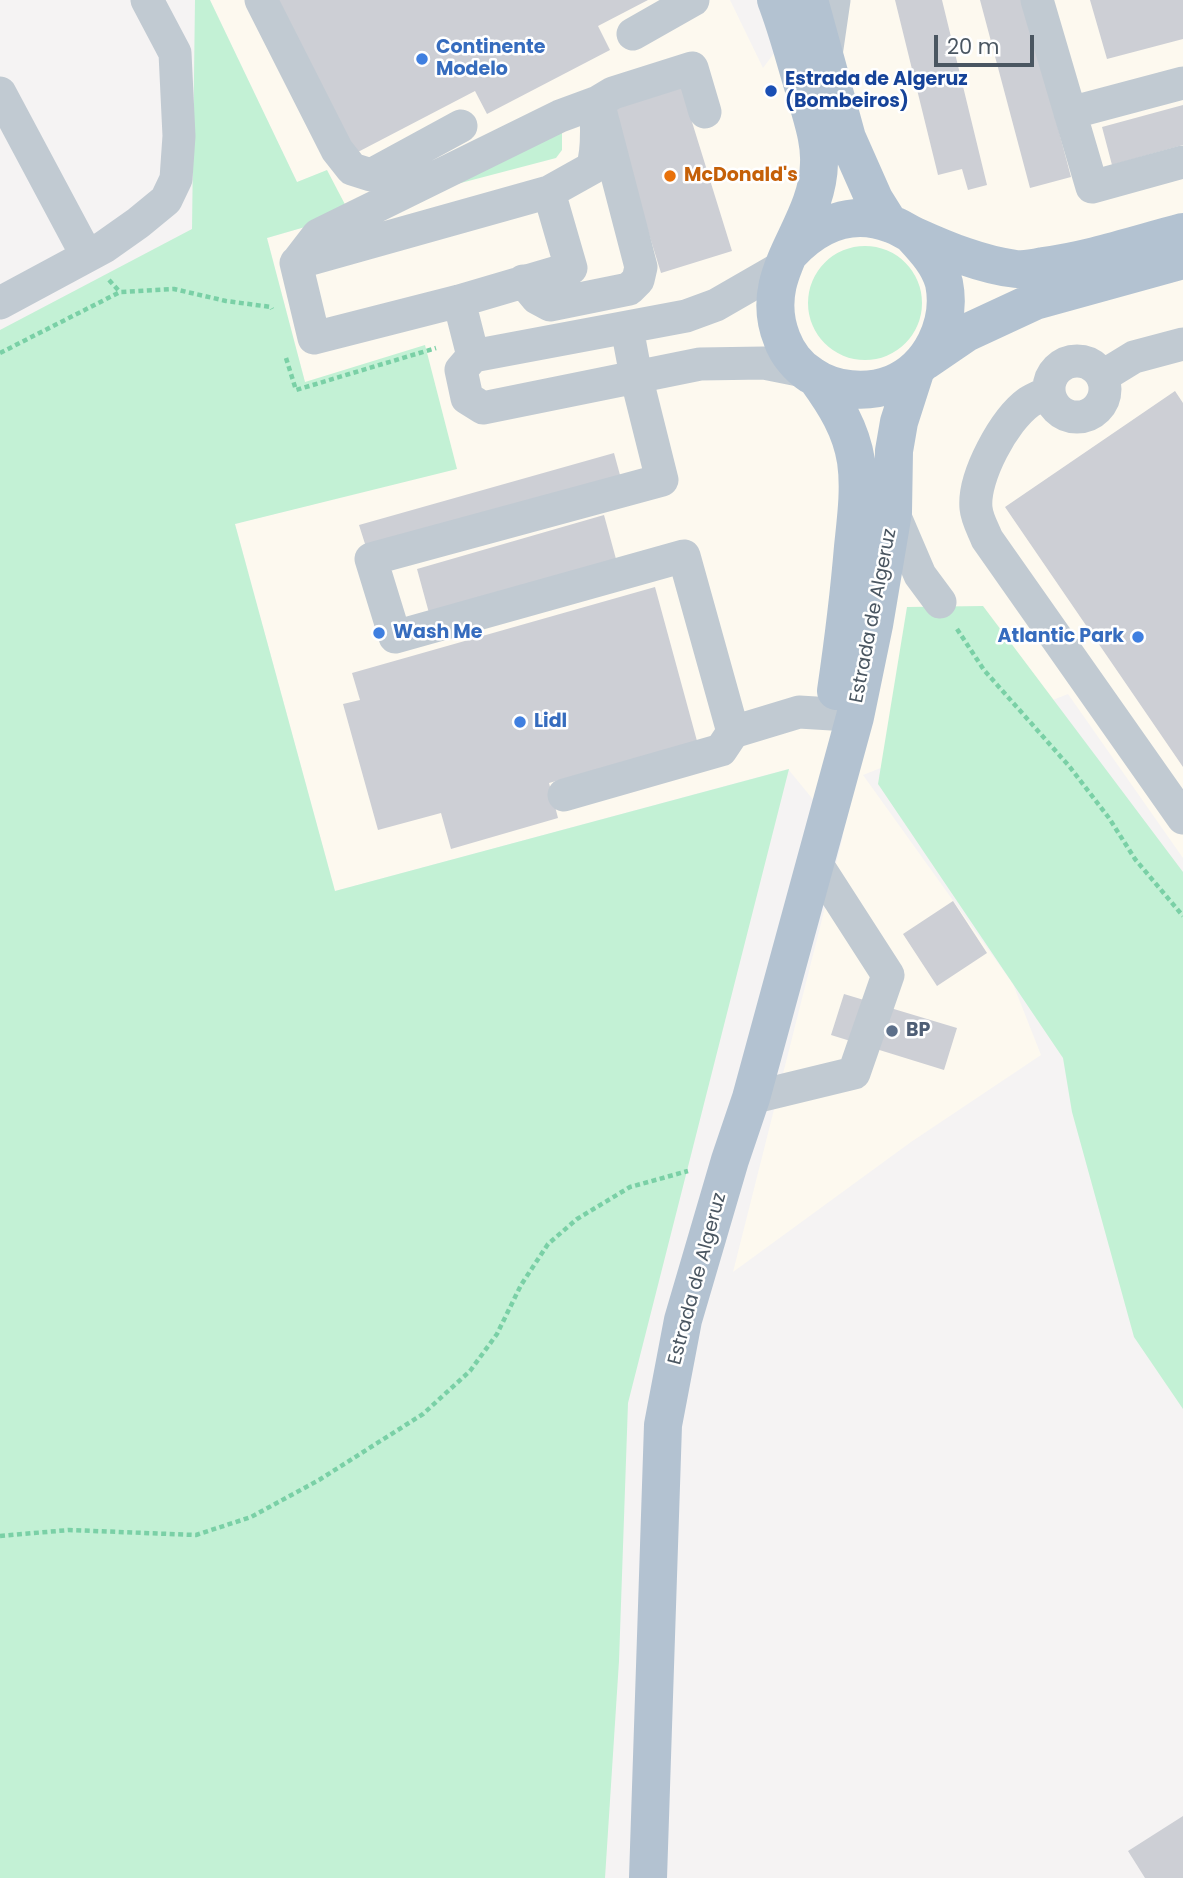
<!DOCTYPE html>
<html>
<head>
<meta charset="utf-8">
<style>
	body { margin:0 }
	#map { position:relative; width:1183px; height:1878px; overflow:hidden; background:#f5f3f3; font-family:Poppins,sans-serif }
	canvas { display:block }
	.scale { position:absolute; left:934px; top:35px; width:100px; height:32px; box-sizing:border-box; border:4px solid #4a5661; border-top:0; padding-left:9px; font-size:21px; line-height:24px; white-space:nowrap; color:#4a5661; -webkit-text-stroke:5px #fff; paint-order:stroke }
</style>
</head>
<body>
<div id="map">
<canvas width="1183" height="1878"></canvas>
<div class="scale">20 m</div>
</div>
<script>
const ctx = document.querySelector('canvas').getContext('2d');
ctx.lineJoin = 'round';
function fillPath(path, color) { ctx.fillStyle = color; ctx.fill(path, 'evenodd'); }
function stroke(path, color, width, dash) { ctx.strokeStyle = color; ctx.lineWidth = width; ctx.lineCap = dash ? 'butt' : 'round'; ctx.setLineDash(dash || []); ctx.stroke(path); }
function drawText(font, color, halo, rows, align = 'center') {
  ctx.font = font + ' Poppins,sans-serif'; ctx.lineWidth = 5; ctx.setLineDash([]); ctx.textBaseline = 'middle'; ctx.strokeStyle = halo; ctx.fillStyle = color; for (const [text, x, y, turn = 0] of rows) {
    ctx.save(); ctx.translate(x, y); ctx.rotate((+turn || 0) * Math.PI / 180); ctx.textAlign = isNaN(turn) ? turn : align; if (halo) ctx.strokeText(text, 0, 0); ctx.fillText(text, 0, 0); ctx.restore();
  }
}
fillPath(new Path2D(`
	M 210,0 L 730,0 L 763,68 L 814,0 L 1183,0 L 1183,858 L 1068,694 L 863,775 L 1013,984 L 1041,1055 L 911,1142 L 733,1272 L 843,836 L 788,769 L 335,891 L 235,524 L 457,468 L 305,382 L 267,238 L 350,214 L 297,182 Z`), '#fdf9ef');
fillPath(new Path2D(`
	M 195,0 L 210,0 L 297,182 L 327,170 L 350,214 L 267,238 L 305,382 L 425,345 L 457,469 L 235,524 L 335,891 L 789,769 L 628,1403 L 619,1661 L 605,1878 L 0,1878 L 0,330 L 192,229 Z
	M 562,125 L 562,150 L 556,158 L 434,190 Z
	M808 303a57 57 0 1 1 114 0a57 57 0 1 1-114 0Z
	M 983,606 L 1183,872 L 1183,1409 L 1134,1337 L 1072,1112 L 1063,1058 L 878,784 L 907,607 Z`), '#c3f1d5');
fillPath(new Path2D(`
	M 276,0 L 648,0 L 598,26 L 610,50 L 487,114 L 475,91 L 356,153 Z
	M 895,0 L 942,0 L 987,185 L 968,190 L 962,169 L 938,175 Z
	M 980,0 L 1024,0 L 1071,177 L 1030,188 Z
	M 1090,0 L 1183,0 L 1183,39 L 1107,59 Z
	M 679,80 L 732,251 L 661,273 L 608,101 Z
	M 1183,105 L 1183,145 L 1112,165 L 1102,127 Z
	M 1175,391 L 1183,403 L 1183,767 L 1005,507 Z
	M 614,453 L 620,475 L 366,547 L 359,525 Z
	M 604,515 L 616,559 L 429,613 L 417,569 Z
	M 655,587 L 697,741 L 549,783 L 558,818 L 451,849 L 441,813 L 378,830 L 343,704 L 360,700 L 352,673 Z
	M 953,901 L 987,953 L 937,986 L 903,934 Z
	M 844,994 L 957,1028 L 944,1070 L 831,1035 Z
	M 1183,1816 L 1183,1878 L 1145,1878 L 1128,1851 Z`), '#cdcfd5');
stroke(new Path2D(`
	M 109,280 L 120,292
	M 0,353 L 120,292 L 174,289 L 226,301 L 271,307 L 272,309
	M 286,358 L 296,390 L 436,348
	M 957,629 L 984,670 L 1069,766 L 1109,818 L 1135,859 L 1183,916
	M 0,1536 L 69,1530 L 196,1535 L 251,1517 L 319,1480 L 423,1414 L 470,1371 L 497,1334 L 521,1285 L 548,1244 L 577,1219 L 630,1187 L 688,1171`), '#7ad0a6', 4.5, [5, 3.5]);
stroke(new Path2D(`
	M 261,0 L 337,150 L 352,169 L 371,175 L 461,126
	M 1037,0 L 1092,187 L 1183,162
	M 633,34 L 693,0
	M 826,55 L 834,0
	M 0,93 L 87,256
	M 1070,113 L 1183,83
	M 549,192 L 571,268 L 459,301 L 314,338 L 296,263 Z
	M 549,192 L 592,168 C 600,146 594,125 598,102 L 613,93 L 692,68 L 705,112
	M 298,261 L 318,235 L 560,116 L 598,102 L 641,267 L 638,280 L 629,289 L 550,305 L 537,298 L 523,281
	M 782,267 L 716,305 L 686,316 L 473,356 L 461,370 L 467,398 L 483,408 L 700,364 L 764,363 L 804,371
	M 459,301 L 473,356
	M 0,303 L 104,247 L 138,223 L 166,200 L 176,179 L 179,136 L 175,53 L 147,0
	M 627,328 L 636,376 L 662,480 L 371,559 L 395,637 L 684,556 L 733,732 L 799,712 L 832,714
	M1049 389a28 28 0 1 1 56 0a28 28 0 1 1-56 0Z
	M 1103,376 L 1134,357 L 1183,344
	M 1049,392 C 1043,395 1035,398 1029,402 C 1004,420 973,477 976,508 C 977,519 983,529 987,539 L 1183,818
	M 893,512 L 920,575 L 940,602
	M 564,795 L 721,750 L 733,732
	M 751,1098 L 854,1073 L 888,975 L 814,860`), '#c1cad2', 33);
stroke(new Path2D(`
	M 776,0 C 788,31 796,64 806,96 C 812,119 820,140 819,163 C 818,229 755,272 782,339 C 787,353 798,367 811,375 C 834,391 866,394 892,384 C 931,368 952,323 944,283 C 939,264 925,249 912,235
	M 809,0 L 847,138 L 874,199 L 889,223
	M 790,253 C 817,224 852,209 891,224 C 900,227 906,232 915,236 C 946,250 982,265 1016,269 C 1024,270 1034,268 1043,266 C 1090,260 1137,244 1183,232
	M 925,361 L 966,333 L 1035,301 L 1183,260
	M 817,379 C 835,404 851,429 856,461 C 860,489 856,518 853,547 C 849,595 843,643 836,691
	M 648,1878 L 663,1425 L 683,1320 L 730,1160 L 751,1098 L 855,717 L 874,625 L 893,512 L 894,451 L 899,422 L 916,369`), '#b3c2d1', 38);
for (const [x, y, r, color] of [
	[422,59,7,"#3f7fe0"],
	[771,91,7,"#1a4fb4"],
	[670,176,7,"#e8710a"],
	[379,633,7,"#3f7fe0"],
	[1138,637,7,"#3f7fe0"],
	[520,722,7,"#3f7fe0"],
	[892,1031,7,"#5c6f8a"]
]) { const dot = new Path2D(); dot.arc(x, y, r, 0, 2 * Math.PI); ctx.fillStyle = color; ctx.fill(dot); stroke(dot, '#fff', 2.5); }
drawText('bold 19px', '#366cbe', '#fff', [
	["Continente",436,48],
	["Modelo",436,70],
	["Wash Me",393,633],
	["Atlantic Park",1124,637,"right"],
	["Lidl",534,722]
], 'left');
drawText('bold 19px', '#164399', '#fff', [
	["Estrada de Algeruz",785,80],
	["(Bombeiros)",785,102]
], 'left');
drawText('bold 19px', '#c56008', '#fff', [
	["McDonald's",684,176]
], 'left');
drawText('19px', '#4a5661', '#fff', [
	["Estrada de Algeruz",874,616,-79],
	["Estrada de Algeruz",698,1279,-75]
]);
drawText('bold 19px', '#4e5e75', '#fff', [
	["BP",906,1031]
], 'left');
</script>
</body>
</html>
